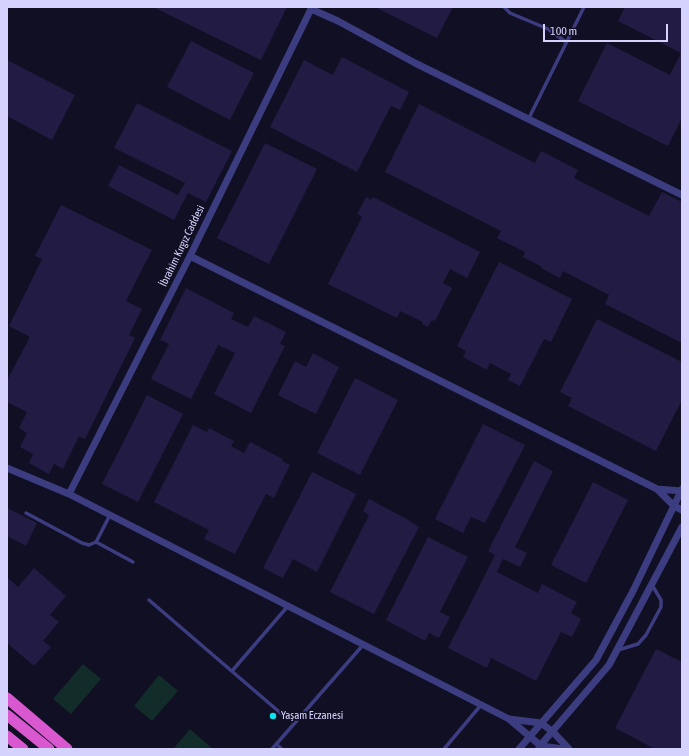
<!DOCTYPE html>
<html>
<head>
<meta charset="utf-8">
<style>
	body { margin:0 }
	#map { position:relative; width:689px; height:756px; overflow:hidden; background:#110f23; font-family:"Asap Condensed",sans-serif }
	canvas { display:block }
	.frame { position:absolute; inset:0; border:8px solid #d5d2fd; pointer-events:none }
	.scale { position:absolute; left:543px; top:24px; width:125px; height:18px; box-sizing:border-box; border:2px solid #d5d2fd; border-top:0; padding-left:5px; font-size:12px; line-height:14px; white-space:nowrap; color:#d5d2fd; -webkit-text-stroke:3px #110f23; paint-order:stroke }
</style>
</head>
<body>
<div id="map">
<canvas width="689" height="756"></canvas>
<div class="frame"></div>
<div class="scale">100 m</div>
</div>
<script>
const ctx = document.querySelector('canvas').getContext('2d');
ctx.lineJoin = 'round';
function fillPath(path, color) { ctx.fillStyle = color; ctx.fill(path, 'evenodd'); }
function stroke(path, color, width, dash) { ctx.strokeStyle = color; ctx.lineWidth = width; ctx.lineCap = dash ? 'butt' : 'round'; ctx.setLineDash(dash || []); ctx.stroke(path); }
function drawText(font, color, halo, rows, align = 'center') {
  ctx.font = font + ' "Asap Condensed",sans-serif'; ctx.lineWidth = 3.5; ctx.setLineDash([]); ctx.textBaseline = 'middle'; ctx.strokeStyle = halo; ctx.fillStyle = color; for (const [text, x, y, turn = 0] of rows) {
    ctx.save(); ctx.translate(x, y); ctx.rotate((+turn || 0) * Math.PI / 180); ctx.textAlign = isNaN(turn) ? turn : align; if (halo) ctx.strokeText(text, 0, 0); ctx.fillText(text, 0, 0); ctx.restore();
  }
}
fillPath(new Path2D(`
	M 83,664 L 101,679 L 71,714 L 53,699 Z
	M 159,675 L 178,691 L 152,721 L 134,706 Z
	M 190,729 L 213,749 L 173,749 Z`), '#122c2a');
fillPath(new Path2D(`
	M 153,7 L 287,7 L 261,60 Z
	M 375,7 L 453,7 L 437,38 Z
	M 625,7 L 682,7 L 682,118 L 668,146 L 578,101 L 607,43 L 670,75 L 681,53 L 618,21 Z
	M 191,41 L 254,73 L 230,120 L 167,87 Z
	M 342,57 L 409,92 L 400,110 L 391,106 L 357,172 L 270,127 L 304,60 L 333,75 Z
	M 7,60 L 75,95 L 52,140 L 7,116 Z
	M 137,103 L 232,151 L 206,202 L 188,193 L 174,220 L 108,186 L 119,165 L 178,195 L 185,183 L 114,148 Z
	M 419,104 L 535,163 L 541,151 L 578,170 L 574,178 L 649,216 L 662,192 L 682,202 L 682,343 L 605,304 L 609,295 L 563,271 L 560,278 L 541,268 L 542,267 L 523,257 L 525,252 L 497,238 L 501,231 L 385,172 Z
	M 265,143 L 317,169 L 269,264 L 217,238 Z
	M 366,197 L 371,200 L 373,197 L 480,252 L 467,278 L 450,269 L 443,283 L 452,288 L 435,321 L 432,320 L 428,327 L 422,324 L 423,322 L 400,311 L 397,318 L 328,284 L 362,217 L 357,214 Z
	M 61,205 L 152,250 L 126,301 L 142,309 L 129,335 L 135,338 L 85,439 L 79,436 L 63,469 L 54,464 L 49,474 L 29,463 L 33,454 L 20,447 L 27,433 L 19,428 L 27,412 L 7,402 L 7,380 L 30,337 L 9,326 L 42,259 L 35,256 Z
	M 499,262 L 572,299 L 551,342 L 544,339 L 520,386 L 508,380 L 511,374 L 490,363 L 487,370 L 463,357 L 466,351 L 457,346 Z
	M 186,288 L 234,313 L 231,319 L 248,327 L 254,316 L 286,332 L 280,344 L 285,346 L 251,413 L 214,394 L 235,353 L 218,345 L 191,399 L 151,379 L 169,344 L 160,340 Z
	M 597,319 L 682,362 L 682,400 L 656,451 L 568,406 L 572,398 L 560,392 Z
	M 313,353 L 339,367 L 316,414 L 278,395 L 295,361 L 306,367 Z
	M 355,378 L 398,400 L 360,475 L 317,453 Z
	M 147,395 L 183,414 L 138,502 L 102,484 Z
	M 483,424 L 525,445 L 485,523 L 471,517 L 463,533 L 435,519 Z
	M 193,425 L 207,432 L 209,428 L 234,441 L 231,446 L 244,453 L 250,442 L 283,459 L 282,461 L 290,465 L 274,498 L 266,494 L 235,554 L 204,539 L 209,530 L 154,502 Z
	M 534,461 L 553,471 L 515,547 L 527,553 L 520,567 L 503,559 L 497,572 L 538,593 L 542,584 L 577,602 L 571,613 L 581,619 L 572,637 L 561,632 L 536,681 L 491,658 L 487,668 L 448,648 L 495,555 L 488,551 Z
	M 312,472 L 356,494 L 317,572 L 293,559 L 283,578 L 263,568 Z
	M 593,482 L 628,500 L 586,583 L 551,565 Z
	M 369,499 L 405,518 L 419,527 L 374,614 L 330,592 L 369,515 L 363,511 Z
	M 7,508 L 37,523 L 26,546 L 7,536 Z
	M 428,537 L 468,557 L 440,612 L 450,617 L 439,638 L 429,633 L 425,641 L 386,620 Z
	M 34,568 L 66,596 L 50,615 L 59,622 L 43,641 L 51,647 L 34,666 L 7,643 L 7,577 L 18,587 Z
	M 656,649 L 682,662 L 682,749 L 655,749 L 615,728 Z`), '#221b43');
stroke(new Path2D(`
	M 504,7 L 510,13 L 548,29 L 566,42
	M 529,118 L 584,7
	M 26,513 L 82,543 L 89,545 L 96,542 L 133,562
	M 96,542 L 110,515
	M 149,600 L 284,716
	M 618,650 L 638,644 L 646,635 L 661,607 L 661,600 L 652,585
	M 232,671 L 288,606
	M 276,744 L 282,749
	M 272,749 L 363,645
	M 444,749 L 481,705`), '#3c3c80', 3.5);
stroke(new Path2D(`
	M 311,9 L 338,21 L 415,63 L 682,195
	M 190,256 L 657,489 L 674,506 L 682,510
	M 7,468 L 69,494 L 509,719 L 541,746 L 563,749
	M 657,489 L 682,491
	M 69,494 L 190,256 L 312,7
	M 509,719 L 541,723 L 553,732 L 569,749
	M 539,747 L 609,665 L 682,527
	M 519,749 L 596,660 L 633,591 L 682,489`), '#3c3c80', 7);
stroke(new Path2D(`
	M 7,698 L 67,749
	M 7,715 L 49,749
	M 7,736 L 23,749`), '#d958d0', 11);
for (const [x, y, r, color] of [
	[273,716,4,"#09e4f2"]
]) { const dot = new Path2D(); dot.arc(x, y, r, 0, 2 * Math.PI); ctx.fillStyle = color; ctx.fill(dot); stroke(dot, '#110f23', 1.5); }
drawText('11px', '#d5d2fd', '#110f23', [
	["İbrahim Kırgız Caddesi",182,246,-64]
]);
drawText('11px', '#d5d2fd', '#110f23', [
	["Yaşam Eczanesi",281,716]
], 'left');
</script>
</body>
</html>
